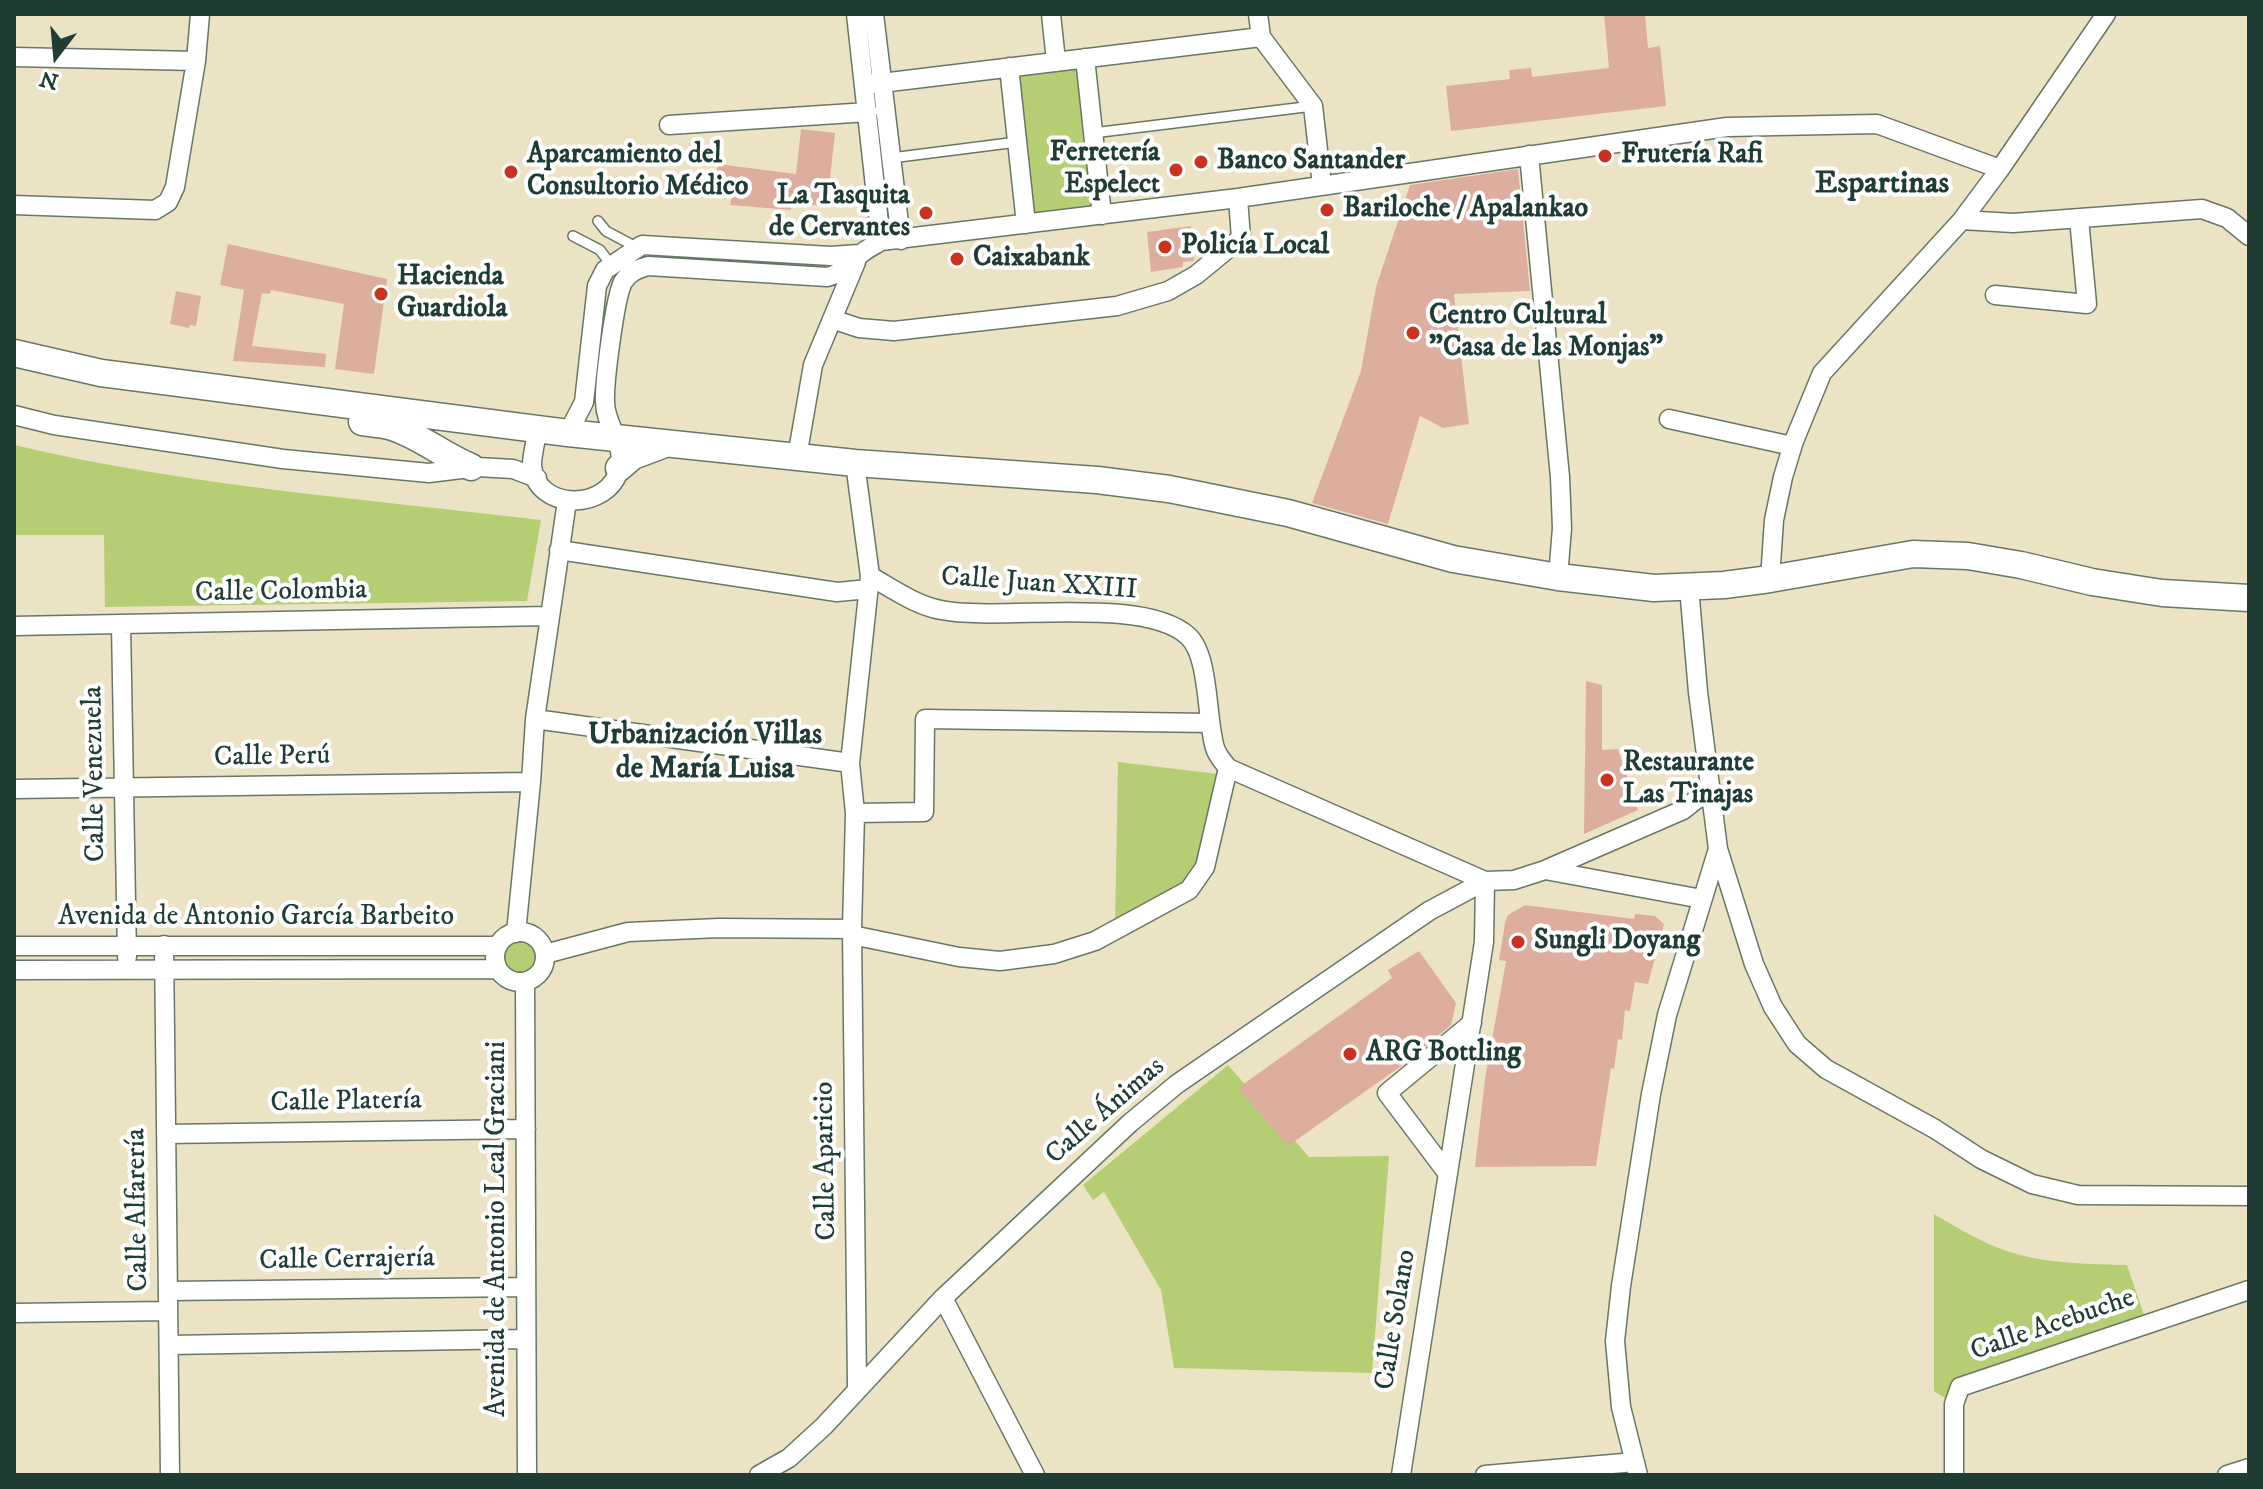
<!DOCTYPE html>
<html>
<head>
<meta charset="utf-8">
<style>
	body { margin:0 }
	#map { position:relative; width:2263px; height:1489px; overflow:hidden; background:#ece3c4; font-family:"IM FELL DW Pica",serif }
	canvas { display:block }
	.frame { position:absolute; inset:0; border:16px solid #1f3d34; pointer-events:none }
	.north { position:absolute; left:16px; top:16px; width:80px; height:80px; -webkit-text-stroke:6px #fff; paint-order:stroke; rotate:196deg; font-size:22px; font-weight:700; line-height:32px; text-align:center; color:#1f3d34 }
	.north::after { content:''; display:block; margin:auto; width:28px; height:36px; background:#1f3d34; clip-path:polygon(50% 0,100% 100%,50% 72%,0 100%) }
</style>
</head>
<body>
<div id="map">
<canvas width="2263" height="1489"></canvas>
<div class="frame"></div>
<div class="north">N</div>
</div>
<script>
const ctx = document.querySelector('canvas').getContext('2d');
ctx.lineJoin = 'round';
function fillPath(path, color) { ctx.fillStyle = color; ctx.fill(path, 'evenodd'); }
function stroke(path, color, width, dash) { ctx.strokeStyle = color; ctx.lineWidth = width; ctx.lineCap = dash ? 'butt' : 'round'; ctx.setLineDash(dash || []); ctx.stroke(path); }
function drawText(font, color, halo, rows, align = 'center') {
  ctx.font = font + ' "IM FELL DW Pica",serif'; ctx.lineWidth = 8; ctx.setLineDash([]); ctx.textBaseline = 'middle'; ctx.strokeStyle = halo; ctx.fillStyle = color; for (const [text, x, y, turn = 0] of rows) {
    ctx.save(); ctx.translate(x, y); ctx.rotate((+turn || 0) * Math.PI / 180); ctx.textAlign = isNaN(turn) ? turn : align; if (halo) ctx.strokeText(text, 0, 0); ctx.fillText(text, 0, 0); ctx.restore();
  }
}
fillPath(new Path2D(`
	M 1085,58 L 1102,215 L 1026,224 L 1009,67 Z
	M 14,445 C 187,486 365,499 541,520 L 527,601 L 105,607 L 104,535 L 14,535 Z
	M 1118,762 L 1226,775 L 1189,890 L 1115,930 Z
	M499 958a21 21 0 1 1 42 0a21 21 0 1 1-42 0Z
	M 1228,1065 L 1309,1157 L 1389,1156 L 1372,1373 L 1174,1368 L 1161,1290 L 1104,1192 L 1093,1200 L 1083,1185 Z
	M 1934,1214 C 1961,1230 1989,1247 2020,1255 C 2055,1264 2091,1264 2127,1265 L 2147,1324 L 1960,1387 L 1954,1404 L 1934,1391 Z`), '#b5ce73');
fillPath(new Path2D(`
	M 1604,14 L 1645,14 L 1648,48 L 1660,46 L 1666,106 L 1451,131 L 1446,86 L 1510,79 L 1509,70 L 1531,68 L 1532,77 L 1609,68 Z
	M 801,129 L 835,133 L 827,206 L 791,203 L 791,210 L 730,205 L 732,196 L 714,195 L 718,164 L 796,174 Z
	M 1518,169 L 1530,291 L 1454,294 L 1469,424 L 1443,428 L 1420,416 L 1388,524 L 1312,503 L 1361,371 L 1376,287 L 1410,185 Z
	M 1191,226 L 1194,261 L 1183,262 L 1183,267 L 1151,272 L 1147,232 Z
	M 228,244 L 387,279 L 374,374 L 335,369 L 344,304 L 271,290 L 270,294 L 262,293 L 252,346 L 326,354 L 325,367 L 233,361 L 244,290 L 220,285 Z
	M 176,291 L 201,296 L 196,326 L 190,325 L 189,328 L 170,324 Z
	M 1586,681 L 1602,685 L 1602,750 L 1618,749 L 1638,810 L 1584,834 Z
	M 1525,905 L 1634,919 L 1635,914 L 1655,916 L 1664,924 L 1648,984 L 1635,982 L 1630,1011 L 1625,1010 L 1622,1040 L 1618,1039 L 1614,1069 L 1611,1068 L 1596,1166 L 1475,1167 L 1485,1079 L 1506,961 L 1499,960 L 1505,923 L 1508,915 Z
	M 1419,951 L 1456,1003 L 1451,1025 L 1404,1064 L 1288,1146 L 1238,1088 L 1392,978 L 1388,970 Z`), '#ddae9e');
const lane = new Path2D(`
	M 1093,133 L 1313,106
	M 891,158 L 1017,142
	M 598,221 L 606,231 L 636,247
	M 573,236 L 600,250 L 611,265`);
const street = new Path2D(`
	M 856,14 L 881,241
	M 874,14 L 901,240
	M 1051,14 L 1056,61
	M 1258,14 L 1261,37 L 1313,106 L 1322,185
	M 14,57 L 196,61
	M 1085,58 L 1102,215
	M 1009,67 L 1026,224
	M 865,85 L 1261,37
	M 669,125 L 868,112
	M 1529,155 L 1560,477 L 1562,528 L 1558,577
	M 14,205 L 155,210 L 168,202 L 175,187 L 196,61 L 200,14
	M 1962,220 L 2013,223 L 2202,209 L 2227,218 L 2249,236
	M 1995,295 L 2087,304 L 2079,219
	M 832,319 L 859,328 L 894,331 L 1117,306 L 1168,291 L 1196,275 L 1241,238 L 1238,198
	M 14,415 L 54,425 L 283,459 L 429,473 L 477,467 L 513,469 L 537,478
	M 1669,419 L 1792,446
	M 538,429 C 536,440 532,454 532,465 C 535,511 609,513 620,467 C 625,443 605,425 605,402 C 604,383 615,297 623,282 C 629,272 638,269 648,266 L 827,277 C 844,273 849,262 862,253 C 868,248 875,245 881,241 L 1238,198 L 1727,127 L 1877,124 L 2000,169
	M 568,433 L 584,402 L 597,286 L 605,270 L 642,245 L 831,256 L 859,254
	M 797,457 L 813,365 L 856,262
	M 855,463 L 870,576 L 850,763 L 855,813 L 852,929 L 857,1387
	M 559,550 L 837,592 L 869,589
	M 870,576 C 893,589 915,605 941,610 C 1001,622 1143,595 1188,636 C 1210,656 1206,719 1215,748 C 1217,755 1223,762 1228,768 L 1485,881 L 1484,942 L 1401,1475
	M 1770,579 L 1774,520 L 1783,477 L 1794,441 L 1822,373 L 1962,220 L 2000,169 L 2106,14
	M 1689,587 L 1698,692 L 1718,849 L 1754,964 L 1773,1007 L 1797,1044 L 1826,1069 L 1935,1129 L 1981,1159 L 2032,1184 L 2078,1195 L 2249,1196
	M 121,624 L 127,957
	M 14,626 L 548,616
	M 535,719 L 850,763
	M 14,789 L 531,782
	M 855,813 L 924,812 L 925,719 L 1210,723
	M 1545,870 L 1702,899
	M495 957a25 25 0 1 1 50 0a25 25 0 1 1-50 0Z
	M 516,933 L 531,782 L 535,719 L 567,501
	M 852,935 L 959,957 L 1000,961 L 1054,954 L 1095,941 L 1189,890 L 1205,867 L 1228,768
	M 164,945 L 170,1475
	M 14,946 L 498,946
	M 545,954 L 628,932 L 719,928 L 852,929
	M 14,970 L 498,969
	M 525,982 L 527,1475
	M 166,1134 L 526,1129
	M 1448,1174 L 1387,1093 L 1472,1023
	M 168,1291 L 526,1287
	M 943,1298 L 1035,1475
	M 14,1313 L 168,1311
	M 169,1345 L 526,1339
	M 759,1475 L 789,1458 L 824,1426 L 943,1298 L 1130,1123 L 1177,1084 L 1429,911 L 1485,881 L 1514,880 L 1545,870 L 1683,810 L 1711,788
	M 1485,1475 L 1635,1462
	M 1638,1475 L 1621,1407 L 1615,1341 L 1621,1286 L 1651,1094 L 1667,1015 L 1718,849
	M 1954,1475 L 1954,1404 L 1960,1387 L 2249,1290
	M 2227,1475 L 2249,1468`);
const secondary = new Path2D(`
	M 14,353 L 101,373 L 568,433 L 855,463 L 1097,480 L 1169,489 L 1288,513 L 1453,559 L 1558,577 L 1654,588 L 1724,585 L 1770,579 L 1913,554 L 1968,556 L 2021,565 L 2092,582 L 2162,593 L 2249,598
	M 362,422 C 371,423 380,424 389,426 C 418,434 443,456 471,467
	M 619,468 L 633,456 L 665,444`);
stroke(lane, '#677766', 12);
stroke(street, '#677766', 21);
stroke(secondary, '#677766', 29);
stroke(lane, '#fff', 9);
stroke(street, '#fff', 18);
stroke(secondary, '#fff', 26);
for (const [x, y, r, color] of [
	[1605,156,8,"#c8321e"],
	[1201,162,8,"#c8321e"],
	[1176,170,8,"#c8321e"],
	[511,172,8,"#c8321e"],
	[1327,210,8,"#c8321e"],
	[926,213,8,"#c8321e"],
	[1165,247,8,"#c8321e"],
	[957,259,8,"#c8321e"],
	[381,294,8,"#c8321e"],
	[1413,333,8,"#c8321e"],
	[1607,780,8,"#c8321e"],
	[1518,942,8,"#c8321e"],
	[1350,1054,8,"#c8321e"]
]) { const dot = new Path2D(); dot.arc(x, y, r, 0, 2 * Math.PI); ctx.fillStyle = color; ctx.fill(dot); stroke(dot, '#fff', 3); }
drawText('bold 28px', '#1f3d34', '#fff', [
	["Ferretería",1160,154,"right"],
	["Espelect",1160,186,"right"],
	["Aparcamiento del",527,156],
	["Consultorio Médico",527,188],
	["Frutería Rafi",1621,156],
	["Banco Santander",1217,162],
	["La Tasquita",910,197,"right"],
	["de Cervantes",910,229,"right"],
	["Bariloche / Apalankao",1343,210],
	["Policía Local",1181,247],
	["Caixabank",973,259],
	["Hacienda",397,278],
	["Guardiola",397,310],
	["Centro Cultural",1429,317],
	["\"Casa de las Monjas\"",1429,349],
	["Restaurante",1623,764],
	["Las Tinajas",1623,796],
	["Sungli Doyang",1534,942],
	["ARG Bottling",1366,1054]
], 'left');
drawText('28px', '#1f3d34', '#fff', [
	["Calle Juan XXIII",1039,585,4],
	["Calle Colombia",281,593,-1],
	["Calle Perú",272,758,-1],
	["Calle Venezuela",96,774,-91],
	["Avenida de Antonio García Barbeito",256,918],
	["Calle Platería",346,1103,-1],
	["Calle Ánimas",1106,1112,-41],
	["Calle Aparicio",827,1161,-91],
	["Calle Alfarería",139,1210,-91],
	["Avenida de Antonio Leal Graciani",498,1229,-90],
	["Calle Cerrajería",347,1261,-1],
	["Calle Solano",1397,1320,-81],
	["Calle Acebuche",2053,1326,-19]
]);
drawText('bold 30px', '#1f3d34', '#fff', [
	["Urbanización Villas",705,737],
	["de María Luisa",705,771]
]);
drawText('bold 32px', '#1f3d34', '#fff', [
	["Espartinas",1882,185]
]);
</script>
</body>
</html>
